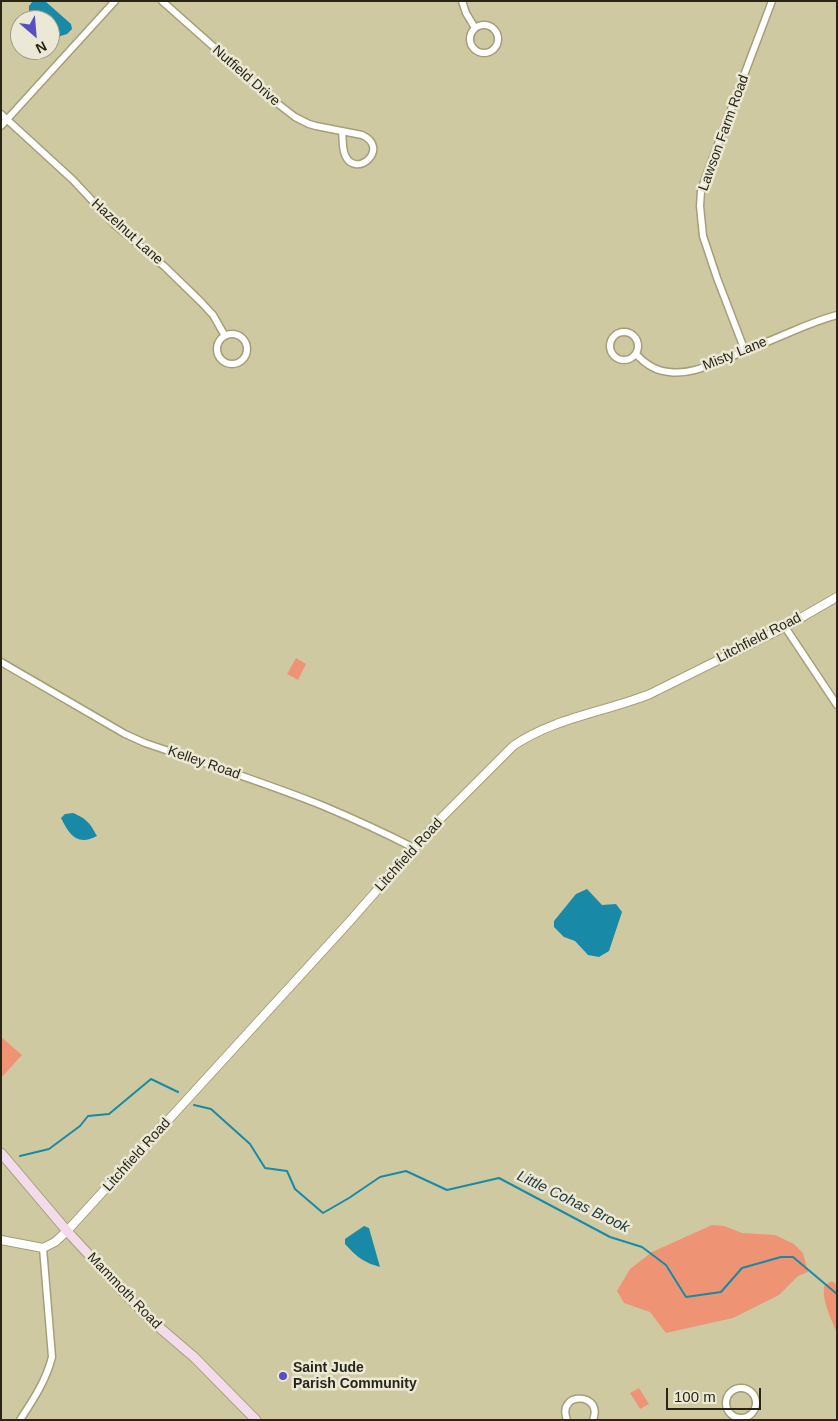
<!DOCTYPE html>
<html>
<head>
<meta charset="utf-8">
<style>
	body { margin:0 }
	#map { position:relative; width:838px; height:1421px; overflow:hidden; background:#cfc9a2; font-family:Helvetica,sans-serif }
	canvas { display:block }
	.frame { position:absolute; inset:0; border:2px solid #292617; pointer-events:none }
	.north { position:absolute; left:10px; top:10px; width:50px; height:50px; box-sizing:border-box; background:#ebe9d5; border:1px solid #9d9b89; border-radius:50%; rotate:153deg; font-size:14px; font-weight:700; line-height:20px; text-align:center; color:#292617 }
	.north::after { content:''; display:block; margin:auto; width:18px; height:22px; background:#574fc7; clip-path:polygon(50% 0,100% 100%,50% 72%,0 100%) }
	.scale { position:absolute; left:666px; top:1388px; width:95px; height:22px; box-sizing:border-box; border:2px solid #292617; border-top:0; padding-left:6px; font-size:15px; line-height:18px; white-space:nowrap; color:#292617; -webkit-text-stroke:4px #ebe9d5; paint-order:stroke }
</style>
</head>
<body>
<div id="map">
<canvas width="838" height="1421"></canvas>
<div class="frame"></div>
<div class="north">N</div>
<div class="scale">100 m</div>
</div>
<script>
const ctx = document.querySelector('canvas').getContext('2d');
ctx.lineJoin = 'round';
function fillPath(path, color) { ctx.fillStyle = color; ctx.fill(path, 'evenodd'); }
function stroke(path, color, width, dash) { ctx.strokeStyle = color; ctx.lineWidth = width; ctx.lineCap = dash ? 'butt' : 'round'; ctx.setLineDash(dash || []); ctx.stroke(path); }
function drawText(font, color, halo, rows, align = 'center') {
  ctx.font = font + ' Helvetica,sans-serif'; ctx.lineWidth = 5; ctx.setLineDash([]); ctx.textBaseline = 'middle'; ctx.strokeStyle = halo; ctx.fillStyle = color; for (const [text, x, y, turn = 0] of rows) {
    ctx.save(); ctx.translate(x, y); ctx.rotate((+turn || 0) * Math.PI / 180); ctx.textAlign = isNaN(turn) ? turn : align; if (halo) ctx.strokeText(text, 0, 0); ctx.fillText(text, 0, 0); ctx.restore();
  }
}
fillPath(new Path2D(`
	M 296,658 L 306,664 L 298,680 L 287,674 Z
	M 1,1037 L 22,1055 L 1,1078 Z
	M 712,1225 L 724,1226 L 742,1233 L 775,1235 L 794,1244 L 803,1253 L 808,1272 L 798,1276 L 779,1295 L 733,1318 L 666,1333 L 650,1312 L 624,1303 L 617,1291 L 630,1269 L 652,1252 Z
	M 832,1281 L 837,1285 L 837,1333 C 831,1319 822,1301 824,1286 Z
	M 639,1388 L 649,1404 L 640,1409 L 630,1393 Z`), '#ee9474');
fillPath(new Path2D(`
	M 33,1 L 45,1 L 71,24 L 72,29 L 67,34 L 54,38 L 50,34 L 50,20 L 37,20 L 29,11 L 29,6 Z
	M 73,813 C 87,819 90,823 97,836 C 77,847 69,834 61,818 L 65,814 Z
	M 587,889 L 602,905 L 616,904 L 622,912 L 609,951 L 599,957 L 588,955 L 575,941 L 564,937 L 554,927 L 554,921 L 576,894 Z
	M 364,1226 L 369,1228 L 380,1267 C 363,1262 357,1257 345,1244 L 345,1239 Z`), '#188aa7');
stroke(new Path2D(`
	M 194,1105 L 211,1109 L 250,1144 L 265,1168 L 287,1171 L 295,1189 L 323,1213 L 349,1198 L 380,1177 L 406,1171 L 447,1190 L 499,1178 L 610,1237 L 642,1247 L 666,1265 L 686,1297 L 721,1292 L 742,1268 L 781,1257 L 793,1257 L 837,1294
	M 20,1156 L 49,1149 L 80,1126 L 88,1116 L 109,1114 L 151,1079 L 178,1092`), '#188aa7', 2);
const minor = new Path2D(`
	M 162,1 L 277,103 L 295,117 L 309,124 L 316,126 L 362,135 C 391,148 356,180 345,155 C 342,148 343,138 342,131
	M 462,1 L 466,13 L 475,28
	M470 39a14 14 0 1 1 28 0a14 14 0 1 1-28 0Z
	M 1,114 L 73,180 L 114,224 L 165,267 L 201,302 L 213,315 L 225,336
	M 1,126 L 115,1
	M610 346a14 14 0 1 1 28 0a14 14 0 1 1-28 0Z
	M217 349a15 15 0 1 1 30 0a15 15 0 1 1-30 0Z
	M 745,351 L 717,278 L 703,236 L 700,206 L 701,191 L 706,176 L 772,1
	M 636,354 C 645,364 656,371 669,372 C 690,375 710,365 728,358 C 750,349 772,340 793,331 C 807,325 822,319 837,315
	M 785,627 L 837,705
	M 1,662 L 125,734 L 145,743 C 204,763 263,782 321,805 C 352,818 383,832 414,848
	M726 1403a15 15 0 1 1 30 0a15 15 0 1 1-30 0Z
	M 20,1420 C 33,1400 46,1381 52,1357 L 43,1248
	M 567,1420 C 556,1391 604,1392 593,1420`);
const tertiary = new Path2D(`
	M 1,1240 L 43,1248 L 55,1242 L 67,1231 L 350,921 L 414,848 L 439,820 L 513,746 C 553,718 605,712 650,694 L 785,627 L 837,597`);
const secondary = new Path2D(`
	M 1,1153 L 67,1231 L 128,1297 L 160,1328 L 194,1357 L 256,1420`);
stroke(minor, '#a49f79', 9);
stroke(tertiary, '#a49f79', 10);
stroke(secondary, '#a49f79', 11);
stroke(minor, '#fff', 6);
stroke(tertiary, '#fff', 8);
stroke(secondary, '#f3dbeb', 9);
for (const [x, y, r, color] of [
	[283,1376,5,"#574fc7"]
]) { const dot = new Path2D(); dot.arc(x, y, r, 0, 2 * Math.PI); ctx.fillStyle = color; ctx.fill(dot); stroke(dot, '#ebe9d5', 2); }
drawText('14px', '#292617', '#ebe9d5', [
	["Nutfield Drive",246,76,41],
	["Lawson Farm Road",724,133,-70],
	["Hazelnut Lane",127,232,42],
	["Misty Lane",735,354,-22],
	["Litchfield Road",759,638,-27],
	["Kelley Road",204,763,19],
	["Litchfield Road",409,855,-48],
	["Litchfield Road",137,1155,-48],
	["Mammoth Road",124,1291,46]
]);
drawText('bold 14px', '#292617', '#ebe9d5', [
	["Saint Jude",293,1368],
	["Parish Community",293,1384]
], 'left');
drawText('italic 15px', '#243b42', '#ebe9d5', [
	["Little Cohas Brook",573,1202,26]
]);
</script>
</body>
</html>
